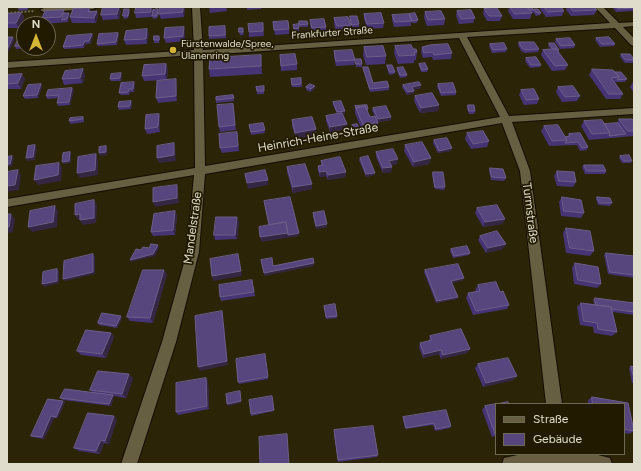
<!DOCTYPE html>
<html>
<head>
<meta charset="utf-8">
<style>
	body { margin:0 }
	#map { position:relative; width:641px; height:471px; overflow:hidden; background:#2b2407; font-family:Figtree,sans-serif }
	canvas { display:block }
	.frame { position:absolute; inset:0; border:8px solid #e0dccb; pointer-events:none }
	.legend { position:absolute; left:495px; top:403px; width:130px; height:52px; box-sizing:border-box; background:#211a00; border:1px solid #6d6851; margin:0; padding:5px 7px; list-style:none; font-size:12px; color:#e0dccb }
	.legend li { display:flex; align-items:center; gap:8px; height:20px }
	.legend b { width:20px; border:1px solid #6d6851 }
	.north { position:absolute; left:16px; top:16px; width:40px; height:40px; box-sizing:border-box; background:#211a00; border:1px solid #6d6851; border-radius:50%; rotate:0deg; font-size:11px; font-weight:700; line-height:16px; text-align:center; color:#e0dccb }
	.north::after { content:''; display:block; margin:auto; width:14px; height:18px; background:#d5b535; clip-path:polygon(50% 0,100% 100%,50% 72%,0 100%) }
</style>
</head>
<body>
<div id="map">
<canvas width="641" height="471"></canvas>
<div class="frame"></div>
<ul class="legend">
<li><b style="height:5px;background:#675f42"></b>Straße</li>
<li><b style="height:11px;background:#57467d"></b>Gebäude</li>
</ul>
<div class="north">N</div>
</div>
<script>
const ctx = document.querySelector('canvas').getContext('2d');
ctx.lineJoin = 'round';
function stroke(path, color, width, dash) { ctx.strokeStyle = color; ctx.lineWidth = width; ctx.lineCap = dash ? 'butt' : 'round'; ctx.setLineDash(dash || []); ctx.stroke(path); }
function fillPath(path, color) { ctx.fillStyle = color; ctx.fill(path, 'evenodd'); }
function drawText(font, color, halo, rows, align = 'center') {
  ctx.font = font + ' Figtree,sans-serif'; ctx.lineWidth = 3.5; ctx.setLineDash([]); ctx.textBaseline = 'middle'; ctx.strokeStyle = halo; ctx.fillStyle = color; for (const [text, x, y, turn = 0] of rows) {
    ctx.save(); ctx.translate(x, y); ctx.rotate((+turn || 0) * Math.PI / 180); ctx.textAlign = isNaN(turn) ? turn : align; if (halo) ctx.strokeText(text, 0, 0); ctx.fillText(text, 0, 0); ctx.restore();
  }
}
const minor = new Path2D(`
	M 55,7 L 97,7 L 93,9 L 44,12 L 40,10 L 44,8 Z
	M 192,7 L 200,7 L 203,50 L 610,23 L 595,7 L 603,7 L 619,23 L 634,22 L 634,26 L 623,27 L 634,38 L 634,46 L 631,45 L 615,28 L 467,37 L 509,116 L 634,108 L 634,114 L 512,122 L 530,171 L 562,404 L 546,404 L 520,171 L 502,123 L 205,174 L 199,252 L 176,342 L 137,464 L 121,464 L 162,342 L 187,252 L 194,175 L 7,207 L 7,199 L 195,168 L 194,55 L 7,68 L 7,62 L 194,50 ZM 459,38 L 500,117 L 205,166 L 203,55 Z
	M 522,454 L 594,454 L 610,458 L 612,464 L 502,464 L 504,458 Z`);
stroke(minor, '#140d00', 2);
stroke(new Path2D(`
	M 7,13 L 34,11`), '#6a644b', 2, [2, 1.5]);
fillPath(minor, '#675f42');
fillPath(new Path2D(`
	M 13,7 L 29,7 L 28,7 L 28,10 L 19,11 L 18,8 L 14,8 Z
	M 160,7 L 185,7 L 184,17 L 161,19 L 159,14 Z
	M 209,7 L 226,7 L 227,11 L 210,13 Z
	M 247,7 L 261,7 L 261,9 L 247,10 Z
	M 275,7 L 289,7 L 289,8 L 275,8 Z
	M 509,7 L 531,7 L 534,10 L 534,9 L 541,13 L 540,15 L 536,16 L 533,12 L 533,13 L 531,13 L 532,13 L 530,19 L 513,19 L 508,11 Z
	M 541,7 L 561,7 L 564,11 L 562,16 L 546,17 L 540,9 Z
	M 567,7 L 594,7 L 597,10 L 594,15 L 571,16 L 566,10 Z
	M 612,7 L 633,7 L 634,8 L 633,11 L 616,12 Z
	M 89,8 L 91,11 L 97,11 L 98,16 L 96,23 L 72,23 L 70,17 Z
	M 153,8 L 152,17 L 136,18 L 135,13 Z
	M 129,9 L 130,12 L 128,18 L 124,19 L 123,16 Z
	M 158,9 L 159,12 L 158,18 L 153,19 L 152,16 Z
	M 484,9 L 502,16 L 500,21 L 487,21 L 483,14 Z
	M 121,11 L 119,19 L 103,20 L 101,15 Z
	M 457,11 L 475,18 L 473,23 L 459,24 L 456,16 Z
	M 425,12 L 445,19 L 444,25 L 427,26 L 424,18 Z
	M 22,13 L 24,16 L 23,17 L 24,18 L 19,28 L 7,28 L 7,16 Z
	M 65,13 L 70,16 L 68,22 L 44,24 L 42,18 Z
	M 364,14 L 384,23 L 383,28 L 367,29 L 364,19 Z
	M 392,15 L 418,20 L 417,23 L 412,23 L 411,22 L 411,26 L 394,27 L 392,20 Z
	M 350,16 L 359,24 L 359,27 L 352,27 L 350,19 Z
	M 334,18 L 351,25 L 351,31 L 336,32 L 334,24 Z
	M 310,20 L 326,27 L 326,32 L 312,33 L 310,25 Z
	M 299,21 L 308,24 L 308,27 L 300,27 Z
	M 273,22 L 289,29 L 289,34 L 275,35 Z
	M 263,23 L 264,36 L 249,37 L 249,32 Z
	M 293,25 L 299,28 L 299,31 L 294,31 Z
	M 243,28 L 244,35 L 240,35 L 239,32 Z
	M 226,29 L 226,38 L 209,39 L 209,36 Z
	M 185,32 L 185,41 L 166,43 L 164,38 Z
	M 48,33 L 55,38 L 51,47 L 48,47 Z
	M 118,33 L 119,36 L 117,45 L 98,46 L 97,44 Z
	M 92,34 L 93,36 L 91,43 L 86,44 L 84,48 L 64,49 L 63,47 Z
	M 149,34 L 147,44 L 126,45 L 124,40 Z
	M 159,36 L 160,39 L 159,43 L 154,43 L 154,40 Z
	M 24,38 L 24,48 L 26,48 L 16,49 L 15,46 Z
	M 596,38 L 615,44 L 614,46 L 600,47 L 595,40 Z
	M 556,39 L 575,45 L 574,48 L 560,49 L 555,42 Z
	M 519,42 L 539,49 L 538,52 L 525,53 L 521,51 L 518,45 Z
	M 549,43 L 559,50 L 559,52 L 568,65 L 565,70 L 552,71 L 541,55 L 543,50 L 551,49 L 548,46 Z
	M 490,44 L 507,49 L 506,52 L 492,53 L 489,46 Z
	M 395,46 L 413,49 L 417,52 L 416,60 L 414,60 L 414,63 L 398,64 L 394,53 Z
	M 364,47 L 386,56 L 385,64 L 366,65 L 363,55 Z
	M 422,47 L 452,53 L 451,59 L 433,60 L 432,57 L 423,58 L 421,52 Z
	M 334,51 L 355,60 L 354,65 L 336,66 L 334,57 Z
	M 621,54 L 634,60 L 634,63 L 625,63 L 620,57 Z
	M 261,55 L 262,74 L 210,77 L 209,69 Z
	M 280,55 L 297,64 L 297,70 L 281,71 Z
	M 526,58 L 541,65 L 540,67 L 530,68 L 525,61 Z
	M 355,59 L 362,64 L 362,67 L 356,67 L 355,62 Z
	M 166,64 L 168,69 L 167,80 L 144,81 L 142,76 Z
	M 419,64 L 428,69 L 427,72 L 421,72 L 419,66 Z
	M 387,65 L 395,72 L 394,74 L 389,75 L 387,68 Z
	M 363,67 L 373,83 L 389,87 L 389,90 L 370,92 L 363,69 Z
	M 397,68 L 407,75 L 406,77 L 400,78 L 397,71 Z
	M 592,69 L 615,72 L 627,79 L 625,82 L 615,82 L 623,94 L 620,99 L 606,99 L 589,75 Z
	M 22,74 L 25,79 L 21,89 L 7,89 L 7,75 Z
	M 85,75 L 83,83 L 64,85 L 62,79 Z
	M 122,76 L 121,81 L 111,81 L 110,79 Z
	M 301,78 L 302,87 L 292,87 L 291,79 Z
	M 633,82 L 634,82 L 634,93 L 630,87 Z
	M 41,84 L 42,87 L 38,98 L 25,99 L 23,96 Z
	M 177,84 L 177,101 L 158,103 L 156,98 Z
	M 438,84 L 456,92 L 456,95 L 441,96 L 437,87 Z
	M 135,85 L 134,92 L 130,92 L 129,95 L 121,95 L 119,93 Z
	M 403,85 L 421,88 L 413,90 L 414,93 L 407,95 L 402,87 Z
	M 264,86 L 264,94 L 257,94 L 256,87 Z
	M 315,86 L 315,88 L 311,92 L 306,90 L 306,87 Z
	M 558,87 L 580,96 L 577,101 L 562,102 L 556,92 Z
	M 72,88 L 74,90 L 70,105 L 58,106 L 57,103 L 59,98 L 47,99 L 46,96 Z
	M 521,90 L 539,99 L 537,104 L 524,105 L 519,95 Z
	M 233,95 L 234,101 L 216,103 L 216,97 Z
	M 415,96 L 439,105 L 438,111 L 420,113 L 414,101 Z
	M 131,101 L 132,104 L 131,109 L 119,110 L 118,107 Z
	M 333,102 L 345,111 L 345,114 L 342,114 L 346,129 L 330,132 L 326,121 L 326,116 L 337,114 L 333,105 Z
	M 468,105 L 475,111 L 474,114 L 469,114 L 467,108 Z
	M 355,106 L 368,109 L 368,111 L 367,111 L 370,117 L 375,116 L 372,111 L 373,108 L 391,120 L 378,122 L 378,128 L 362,131 L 355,113 Z
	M 234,109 L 236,130 L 220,132 L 219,127 Z
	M 159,114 L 160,119 L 160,132 L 147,134 L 145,129 Z
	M 84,119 L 84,122 L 71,124 L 69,121 Z
	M 619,119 L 634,121 L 634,136 L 589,140 L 581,126 L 584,121 L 604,124 L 617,123 Z
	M 292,120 L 316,135 L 296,138 L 292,126 Z
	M 263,123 L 265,133 L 251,135 L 249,125 Z
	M 352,125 L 360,130 L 360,132 L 355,133 L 352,128 Z
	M 544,126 L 565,137 L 567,137 L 569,134 L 588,147 L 587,150 L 580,151 L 577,145 L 549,146 L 541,131 Z
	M 237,132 L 239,151 L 222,153 L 220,148 Z
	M 467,133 L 489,141 L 487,147 L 471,149 L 465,139 Z
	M 434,140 L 451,151 L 438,153 L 433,143 Z
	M 405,145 L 429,164 L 413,167 L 404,151 Z
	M 376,152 L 397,164 L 391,165 L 392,167 L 391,172 L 383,173 L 376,157 Z
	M 620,156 L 632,161 L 630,163 L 622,163 L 619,158 Z
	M 360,158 L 374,175 L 366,177 L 359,160 Z
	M 321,161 L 346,172 L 345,177 L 328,180 L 326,176 L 320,177 L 318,171 L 318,166 L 321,165 Z
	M 584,165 L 606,171 L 605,174 L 585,174 L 582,167 Z
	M 287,167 L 312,184 L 312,189 L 293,193 L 287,172 Z
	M 490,168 L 506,178 L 504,181 L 491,180 L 489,171 Z
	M 557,171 L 576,182 L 573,187 L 557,186 L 554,176 Z
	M 433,172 L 445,187 L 444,190 L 435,189 L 432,175 Z
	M 562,197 L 584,213 L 581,218 L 561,216 L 559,202 Z
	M 597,197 L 612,203 L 610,206 L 598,205 L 596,199 Z
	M 477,208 L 505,219 L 502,224 L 483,227 L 475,213 Z
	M 175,211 L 177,216 L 175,235 L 153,236 L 151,232 Z
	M 313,213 L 327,227 L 316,229 L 313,216 Z
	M 239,222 L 237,239 L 215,240 L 214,235 Z
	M 566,228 L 594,251 L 590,256 L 566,253 L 563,233 Z
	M 480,236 L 503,249 L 486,253 L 478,240 Z
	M 451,249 L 470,253 L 469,255 L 453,258 L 450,251 Z
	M 606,253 L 634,256 L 634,278 L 608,274 L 604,255 Z
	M 575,263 L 601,284 L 597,288 L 574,284 L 572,268 Z
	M 425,270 L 463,280 L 452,283 L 457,299 L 436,303 L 424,272 Z
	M 167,274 L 153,323 L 130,321 L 127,317 Z
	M 252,280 L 255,296 L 221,301 L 220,297 Z
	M 478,285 L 500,292 L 509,305 L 507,309 L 473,315 L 466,298 L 468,293 L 476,292 L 475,290 Z
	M 595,298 L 634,303 L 634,315 L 613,312 L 617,332 L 612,336 L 594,333 L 593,327 L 580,325 L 577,307 L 581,303 L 594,304 L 593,300 Z
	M 324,306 L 337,316 L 337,318 L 326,319 Z
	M 122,318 L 117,328 L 99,325 L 98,323 Z
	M 111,333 L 114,337 L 106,358 L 81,355 L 77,351 Z
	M 430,336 L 470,349 L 467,353 L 441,359 L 439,354 L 423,358 L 419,347 L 420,343 L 429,341 L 429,340 Z
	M 265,354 L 268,379 L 239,384 L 238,382 Z
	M 478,364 L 517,376 L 513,380 L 483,387 L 475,368 Z
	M 631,366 L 634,367 L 634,383 L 632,383 L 629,368 Z
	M 133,378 L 126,398 L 114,396 L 111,406 L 63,400 L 60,398 L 92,392 L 90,390 Z
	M 206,378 L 208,381 L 209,409 L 178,415 L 176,412 Z
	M 272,396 L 274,411 L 251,416 L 251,414 Z
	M 592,397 L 628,403 L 634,431 L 629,434 L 624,433 L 624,404 L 588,404 L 588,400 Z
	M 63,401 L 65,402 L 58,418 L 54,418 L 44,439 L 33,437 L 31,436 Z
	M 496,404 L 496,436 L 492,437 L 482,410 L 485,406 Z
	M 403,417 L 451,426 L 450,428 L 435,431 L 433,425 L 405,429 L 403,419 Z
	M 117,419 L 109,444 L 104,443 L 100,454 L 79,451 L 74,448 Z
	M 334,430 L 378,455 L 377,457 L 338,462 L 334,433 Z`), '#473474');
fillPath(new Path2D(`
	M 119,7 L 121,11 L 119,19 L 117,14 Z
	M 151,7 L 153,7 L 153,8 L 152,17 L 151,12 Z
	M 183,7 L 185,7 L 185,8 L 184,17 L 183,12 Z
	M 129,9 L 130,12 L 128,18 L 128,16 Z
	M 158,9 L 159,12 L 158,18 L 157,16 Z
	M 64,10 L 66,15 L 62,20 L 63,22 L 61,17 Z
	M 97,11 L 98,16 L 96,23 L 94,18 Z
	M 21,13 L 22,13 L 24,16 L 23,17 L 24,18 L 19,28 L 16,23 Z
	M 69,13 L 70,16 L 68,22 L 67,19 Z
	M 184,27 L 185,32 L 185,41 L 183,36 Z
	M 147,29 L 149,34 L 147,44 L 146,39 Z
	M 52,32 L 55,38 L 51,47 L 49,42 Z
	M 118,33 L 119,36 L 117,45 L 116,42 Z
	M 92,34 L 93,36 L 91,43 L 89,41 Z
	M 13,37 L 15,40 L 8,53 L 7,50 Z
	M 85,41 L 86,44 L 84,48 L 83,45 Z
	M 166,64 L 168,69 L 167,80 L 165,74 Z
	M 83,69 L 85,75 L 83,83 L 80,78 Z
	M 121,73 L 122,76 L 121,81 L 120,78 Z
	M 22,74 L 25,79 L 21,89 L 18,83 Z
	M 176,79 L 177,84 L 177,101 L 176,96 Z
	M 134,82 L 135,85 L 134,92 L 133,89 Z
	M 41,84 L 42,87 L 38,98 L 37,95 Z
	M 421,85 L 421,88 L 411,90 L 412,87 Z
	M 315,86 L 315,88 L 311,92 L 311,89 Z
	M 72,88 L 74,90 L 70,105 L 69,102 Z
	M 414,91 L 414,93 L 407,95 L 408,92 Z
	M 131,101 L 132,104 L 131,109 L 130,106 Z
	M 439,105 L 438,111 L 420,113 L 421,108 Z
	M 345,111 L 345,114 L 337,115 L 337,112 Z
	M 159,114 L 160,119 L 160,132 L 158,127 Z
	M 391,117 L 391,120 L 377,122 L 378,119 Z
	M 378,123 L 378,128 L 362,131 L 363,125 Z
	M 347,124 L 346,129 L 330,132 L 330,127 Z
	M 316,129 L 316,135 L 296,138 L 295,133 Z
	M 355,130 L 360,130 L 360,132 L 355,133 Z
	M 174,143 L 175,148 L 176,161 L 159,163 L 157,158 Z
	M 35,145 L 37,148 L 35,160 L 27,161 L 26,158 Z
	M 106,146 L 107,148 L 107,155 L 100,156 L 99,153 Z
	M 452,148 L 451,151 L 438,153 L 439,151 Z
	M 70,152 L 71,154 L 71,163 L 64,164 L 62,162 Z
	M 96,154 L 98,160 L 98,175 L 80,178 L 77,173 Z
	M 12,156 L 14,158 L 12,166 L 7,167 L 7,164 Z
	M 431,158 L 429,164 L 413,167 L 414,162 Z
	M 398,159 L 397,164 L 388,166 L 389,161 Z
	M 59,163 L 62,168 L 61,181 L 38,185 L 34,180 Z
	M 392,167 L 391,172 L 383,173 L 383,168 Z
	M 18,170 L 21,175 L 19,190 L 7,192 L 7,186 Z
	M 326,171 L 326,176 L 320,177 L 320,172 Z
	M 346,172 L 345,177 L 328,180 L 328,175 Z
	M 375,173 L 374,175 L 366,177 L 366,174 Z
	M 268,180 L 268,185 L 248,189 L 247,183 Z
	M 312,184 L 312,189 L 293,193 L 293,187 Z
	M 177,185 L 178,190 L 179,203 L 155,207 L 153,202 Z
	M 94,200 L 97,205 L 96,223 L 83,225 L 80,220 Z
	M 55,206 L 58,211 L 57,227 L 32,232 L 28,227 Z
	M 175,211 L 177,216 L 175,235 L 173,230 Z
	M 11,214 L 15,219 L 13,232 L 7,233 L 7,227 Z
	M 80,214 L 83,219 L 78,220 L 75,215 Z
	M 237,217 L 239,222 L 237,239 L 235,235 Z
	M 505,219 L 502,224 L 483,227 L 485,222 Z
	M 327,224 L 327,227 L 316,229 L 316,226 Z
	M 288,233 L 299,233 L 299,236 L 261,242 L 260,237 Z
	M 506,244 L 503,249 L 486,253 L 488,248 Z
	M 158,245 L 159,248 L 155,256 L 131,262 L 130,260 Z
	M 93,254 L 95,257 L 95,274 L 65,281 L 63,279 Z
	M 238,254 L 242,276 L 213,281 L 212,276 Z
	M 314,263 L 314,266 L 264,276 L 264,273 Z
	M 57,269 L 59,271 L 59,283 L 44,287 L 42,284 Z
	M 164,270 L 167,274 L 153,323 L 150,318 Z
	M 464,278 L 463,280 L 450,283 L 451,281 Z
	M 458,297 L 457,299 L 436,303 L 437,301 Z
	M 222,311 L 223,315 L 228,365 L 200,371 L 198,367 Z
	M 121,316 L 122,318 L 117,328 L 116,326 Z
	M 111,333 L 114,337 L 106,358 L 102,354 Z
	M 470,349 L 467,353 L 441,359 L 443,355 Z
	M 441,350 L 439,354 L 423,358 L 424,354 Z
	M 129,374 L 133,378 L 126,398 L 122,394 Z
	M 517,376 L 513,380 L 483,387 L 486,383 Z
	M 206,378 L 208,381 L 209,409 L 207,406 Z
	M 240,391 L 241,403 L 228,406 L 227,404 Z
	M 113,395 L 114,396 L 111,406 L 109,404 Z
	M 63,401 L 65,402 L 58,418 L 56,417 Z
	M 51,416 L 54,418 L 44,439 L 42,437 Z
	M 114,416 L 117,419 L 109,444 L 105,441 Z
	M 101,440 L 104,443 L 100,454 L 96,451 Z`), '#352644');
const building = new Path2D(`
	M 17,7 L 27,7 L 27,8 L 18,8 Z
	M 103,7 L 119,7 L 117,14 L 101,15 Z
	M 136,7 L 151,7 L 151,12 L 135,13 Z
	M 160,7 L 183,7 L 183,12 L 159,14 Z
	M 510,7 L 527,7 L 532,13 L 515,14 Z
	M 527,7 L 531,7 L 534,10 L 530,10 Z
	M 544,7 L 561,7 L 564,11 L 548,12 Z
	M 570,7 L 594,7 L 597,10 L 573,11 Z
	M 616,7 L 633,7 L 634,8 L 618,9 Z
	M 89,8 L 88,12 L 97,11 L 94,18 L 70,17 L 73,9 Z
	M 497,8 L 502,16 L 489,16 L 484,9 Z
	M 124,9 L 129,9 L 128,16 L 123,16 Z
	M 158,9 L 157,16 L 152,16 L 153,10 Z
	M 534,9 L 538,9 L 541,13 L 537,13 Z
	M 64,10 L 61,17 L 42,18 L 45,11 Z
	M 471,10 L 475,18 L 461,19 L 457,11 Z
	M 441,11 L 445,19 L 428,20 L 425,12 Z
	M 21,13 L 16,23 L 7,23 L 7,16 L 8,14 Z
	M 64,13 L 69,13 L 67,19 L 62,20 Z
	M 381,13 L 384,23 L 367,24 L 364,14 Z
	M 415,13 L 418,20 L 412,21 L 409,14 Z
	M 409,14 L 412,21 L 395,22 L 392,15 Z
	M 350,16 L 357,16 L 359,24 L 352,25 Z
	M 348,17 L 351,25 L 337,26 L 334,18 Z
	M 324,19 L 326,27 L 312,28 L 310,20 Z
	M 288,21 L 289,29 L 274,30 L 273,22 Z
	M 299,21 L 307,21 L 308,24 L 300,25 Z
	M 28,22 L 33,22 L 32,24 L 27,24 Z
	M 263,23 L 263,31 L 249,32 L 248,24 Z
	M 299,24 L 299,28 L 294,29 L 293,25 Z
	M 225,26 L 225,35 L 209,36 L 209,27 Z
	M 184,27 L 183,36 L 164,38 L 165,28 Z
	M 239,28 L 243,28 L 243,32 L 239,32 Z
	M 147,29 L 146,39 L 124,40 L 126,31 Z
	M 52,32 L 49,42 L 48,42 L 48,33 Z
	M 118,33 L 116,42 L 97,44 L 99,34 Z
	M 92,34 L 89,41 L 85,41 L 83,45 L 63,47 L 67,36 Z
	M 154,36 L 159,36 L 159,40 L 154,40 Z
	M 7,37 L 13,37 L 7,50 Z
	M 609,37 L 615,44 L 602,44 L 596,38 Z
	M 19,38 L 24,38 L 24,46 L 15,46 Z
	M 570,38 L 575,45 L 561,46 L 556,39 Z
	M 519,42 L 534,42 L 539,49 L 526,50 L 522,48 Z
	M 504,43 L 507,49 L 493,50 L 490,44 Z
	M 549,43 L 554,43 L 559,50 L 557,50 L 556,49 L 553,49 Z
	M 448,44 L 452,53 L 434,55 L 433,52 L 424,53 L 422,47 L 430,45 Z
	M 411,45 L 413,49 L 416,49 L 417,52 L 414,52 L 415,55 L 399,56 L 395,46 Z
	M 383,46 L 386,56 L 367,57 L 364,47 Z
	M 556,49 L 568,65 L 555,66 L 543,50 Z
	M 352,50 L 355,60 L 336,61 L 334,51 Z
	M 295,54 L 297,64 L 281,66 L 280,55 Z
	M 621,54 L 630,54 L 634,59 L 634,60 L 626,60 Z
	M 261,55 L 261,66 L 209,69 L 210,58 Z
	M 536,57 L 541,65 L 531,65 L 526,58 Z
	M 355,59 L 361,59 L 362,64 L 356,64 Z
	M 425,63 L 428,69 L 422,70 L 419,64 Z
	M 166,64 L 165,74 L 142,76 L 144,65 Z
	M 387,65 L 392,65 L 395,72 L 390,72 Z
	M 363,67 L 368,67 L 373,83 L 387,81 L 389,87 L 370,89 Z
	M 403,67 L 407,75 L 400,75 L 397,68 Z
	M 83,69 L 80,78 L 62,79 L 65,71 Z
	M 592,69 L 613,70 L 619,77 L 611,78 L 623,94 L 609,94 Z
	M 615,72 L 621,72 L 627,79 L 617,80 L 619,77 Z
	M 121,73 L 120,78 L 110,79 L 111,74 Z
	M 22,74 L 18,83 L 7,84 L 7,75 Z
	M 301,78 L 301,84 L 292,85 L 291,79 Z
	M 176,79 L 176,96 L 156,98 L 157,81 Z
	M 134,82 L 133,89 L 129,89 L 128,92 L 119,93 L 121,83 Z
	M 419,82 L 421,85 L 412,87 L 414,91 L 408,92 L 403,85 Z
	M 453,83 L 456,92 L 441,93 L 438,84 Z
	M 41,84 L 37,95 L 23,96 L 28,85 Z
	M 310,84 L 315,86 L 311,89 L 306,87 Z
	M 264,86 L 264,91 L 257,91 L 256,87 Z
	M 573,86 L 580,96 L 565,97 L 558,87 Z
	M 72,88 L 69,102 L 57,103 L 59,95 L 46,96 L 48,90 Z
	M 534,89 L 539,99 L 526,100 L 521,90 Z
	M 432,93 L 439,105 L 421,108 L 415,96 Z
	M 233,95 L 234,98 L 216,100 L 216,97 Z
	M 131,101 L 130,106 L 118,107 L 119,102 Z
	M 341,101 L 345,111 L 337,112 L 333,102 Z
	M 233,104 L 235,125 L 219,127 L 217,105 Z
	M 367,105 L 368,109 L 366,109 L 365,106 L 356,108 L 355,106 Z
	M 468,105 L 474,105 L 475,111 L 469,111 Z
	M 365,106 L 370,117 L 375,116 L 378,123 L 363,125 L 356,108 Z
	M 386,106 L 391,117 L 378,119 L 373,108 Z
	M 342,113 L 347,124 L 330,127 L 326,116 Z
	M 159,114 L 158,127 L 145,129 L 146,115 Z
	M 83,117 L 83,119 L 69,121 L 70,118 Z
	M 312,117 L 316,129 L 295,133 L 292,120 Z
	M 619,119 L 632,119 L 634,121 L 634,131 L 628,131 Z
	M 602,120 L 610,133 L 592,134 L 584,121 Z
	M 263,123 L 265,130 L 251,132 L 249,125 Z
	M 618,123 L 626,134 L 609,136 L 610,133 L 604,124 Z
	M 357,124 L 360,130 L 355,130 L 352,125 Z
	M 558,125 L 567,140 L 552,141 L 544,126 Z
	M 483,131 L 489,141 L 473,144 L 467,133 Z
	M 237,132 L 238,146 L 220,148 L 219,134 Z
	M 580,133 L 588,147 L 582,148 L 578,142 L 565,143 L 567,140 L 565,137 L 570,136 L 569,134 Z
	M 447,138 L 452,148 L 439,151 L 434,140 Z
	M 422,142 L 431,158 L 414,162 L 405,145 Z
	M 174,143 L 174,155 L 157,158 L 157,146 Z
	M 35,145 L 33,157 L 26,158 L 28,146 Z
	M 106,146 L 106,152 L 99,153 L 99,147 Z
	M 393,149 L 398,159 L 389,161 L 392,167 L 383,168 L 376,152 Z
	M 70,152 L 69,161 L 62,162 L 63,153 Z
	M 96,154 L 95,170 L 77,173 L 78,157 Z
	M 629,155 L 632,161 L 624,161 L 620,156 Z
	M 12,156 L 10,164 L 7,164 L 7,157 Z
	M 368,156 L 375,173 L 366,174 L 360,158 Z
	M 340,157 L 346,172 L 328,175 L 326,171 L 320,172 L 318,166 L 323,165 L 321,161 Z
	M 59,163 L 58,175 L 34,180 L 36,166 Z
	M 305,164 L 312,184 L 293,187 L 287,167 Z
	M 584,165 L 603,165 L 606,171 L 587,171 Z
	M 490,168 L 503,169 L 506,178 L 492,177 Z
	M 18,170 L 15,185 L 7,186 L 7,172 Z
	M 265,170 L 268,180 L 247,183 L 245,174 Z
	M 557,171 L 574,172 L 576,182 L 559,181 Z
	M 433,172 L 443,172 L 445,187 L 435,187 Z
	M 177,185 L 177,198 L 153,202 L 153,188 Z
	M 290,197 L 299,233 L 288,235 L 286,222 L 269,225 L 264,201 Z
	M 562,197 L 581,200 L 584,213 L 564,211 Z
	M 597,197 L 610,198 L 612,203 L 600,203 Z
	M 94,200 L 94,218 L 80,220 L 80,214 L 75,215 L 75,204 Z
	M 497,205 L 505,219 L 485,222 L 477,208 Z
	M 55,206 L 53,222 L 28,227 L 30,211 Z
	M 175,211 L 173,230 L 151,232 L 154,214 Z
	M 324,211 L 327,224 L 316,226 L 313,213 Z
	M 7,214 L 11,214 L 9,227 L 7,227 Z
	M 216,217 L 237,217 L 235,235 L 214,235 Z
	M 286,222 L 288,233 L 260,237 L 259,227 Z
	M 566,228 L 590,231 L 594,251 L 570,248 Z
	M 497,231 L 506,244 L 488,248 L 480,236 Z
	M 151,244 L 158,245 L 153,254 L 130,260 L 136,249 L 141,250 L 143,247 L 149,248 Z
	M 467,246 L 470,253 L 454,256 L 451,249 Z
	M 606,253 L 634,256 L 634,275 L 610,272 Z
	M 93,254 L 93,272 L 63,279 L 64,261 Z
	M 238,254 L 241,271 L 212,276 L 210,259 Z
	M 272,258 L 273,266 L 313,258 L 314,263 L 264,273 L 261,260 Z
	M 575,263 L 598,267 L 601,284 L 578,280 Z
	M 458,264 L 464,278 L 451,281 L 458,297 L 437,301 L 425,270 Z
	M 57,269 L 57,281 L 42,284 L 43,272 Z
	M 143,270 L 164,270 L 150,318 L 127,317 Z
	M 252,280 L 254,292 L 220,297 L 219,285 Z
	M 496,282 L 500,292 L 503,291 L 509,305 L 476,311 L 468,293 L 480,291 L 478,285 Z
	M 595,298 L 634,303 L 634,312 L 612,309 L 611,307 L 596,305 Z
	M 581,303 L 611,307 L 617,332 L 598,329 L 597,323 L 584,321 Z
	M 335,304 L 337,316 L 326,317 L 324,306 Z
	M 222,311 L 227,361 L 198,367 L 195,316 Z
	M 102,313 L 121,316 L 116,326 L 98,323 Z
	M 461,329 L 470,349 L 443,355 L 441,350 L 424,354 L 420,343 L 432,340 L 430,336 Z
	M 86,330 L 111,333 L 102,354 L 77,351 Z
	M 265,354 L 268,377 L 238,382 L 236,359 Z
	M 508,358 L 517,376 L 486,383 L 478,364 Z
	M 631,366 L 634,367 L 634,378 Z
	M 98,371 L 129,374 L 122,394 L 90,390 Z
	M 206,378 L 207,406 L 176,412 L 176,383 Z
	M 65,389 L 113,395 L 109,404 L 60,398 Z
	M 240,391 L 241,401 L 227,404 L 226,394 Z
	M 272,396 L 274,410 L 251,414 L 249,400 Z
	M 592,397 L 628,403 L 634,431 L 624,429 L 624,404 L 593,404 Z
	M 48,399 L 63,401 L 56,417 L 51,416 L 42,437 L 31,436 Z
	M 508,402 L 509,404 L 497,404 Z
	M 496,404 L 496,434 L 495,434 L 485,406 Z
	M 446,410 L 451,426 L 436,429 L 434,423 L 406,428 L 403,417 Z
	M 88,413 L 114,416 L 105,441 L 101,440 L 96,451 L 74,448 Z
	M 373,426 L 378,455 L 338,460 L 334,430 Z
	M 287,434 L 289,464 L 260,464 L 259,437 Z`);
fillPath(building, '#57467d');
stroke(building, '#6c5d89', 1);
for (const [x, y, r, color] of [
	[173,50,4,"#d5b535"]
]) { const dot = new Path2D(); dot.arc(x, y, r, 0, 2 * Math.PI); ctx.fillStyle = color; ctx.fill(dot); stroke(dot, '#211a00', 1.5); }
drawText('10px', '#e0dccb', '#211a00', [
	["Frankfurter Straße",332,33,-4]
]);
drawText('10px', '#e0dccb', '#211a00', [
	["Fürstenwalde/Spree,",181,44],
	["Ulanenring",181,56]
], 'left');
drawText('12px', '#e0dccb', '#211a00', [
	["Heinrich-Heine-Straße",318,138,-10],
	["Turmstraße",530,213,83],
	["Mandelstraße",193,228,-82]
]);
</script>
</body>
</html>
